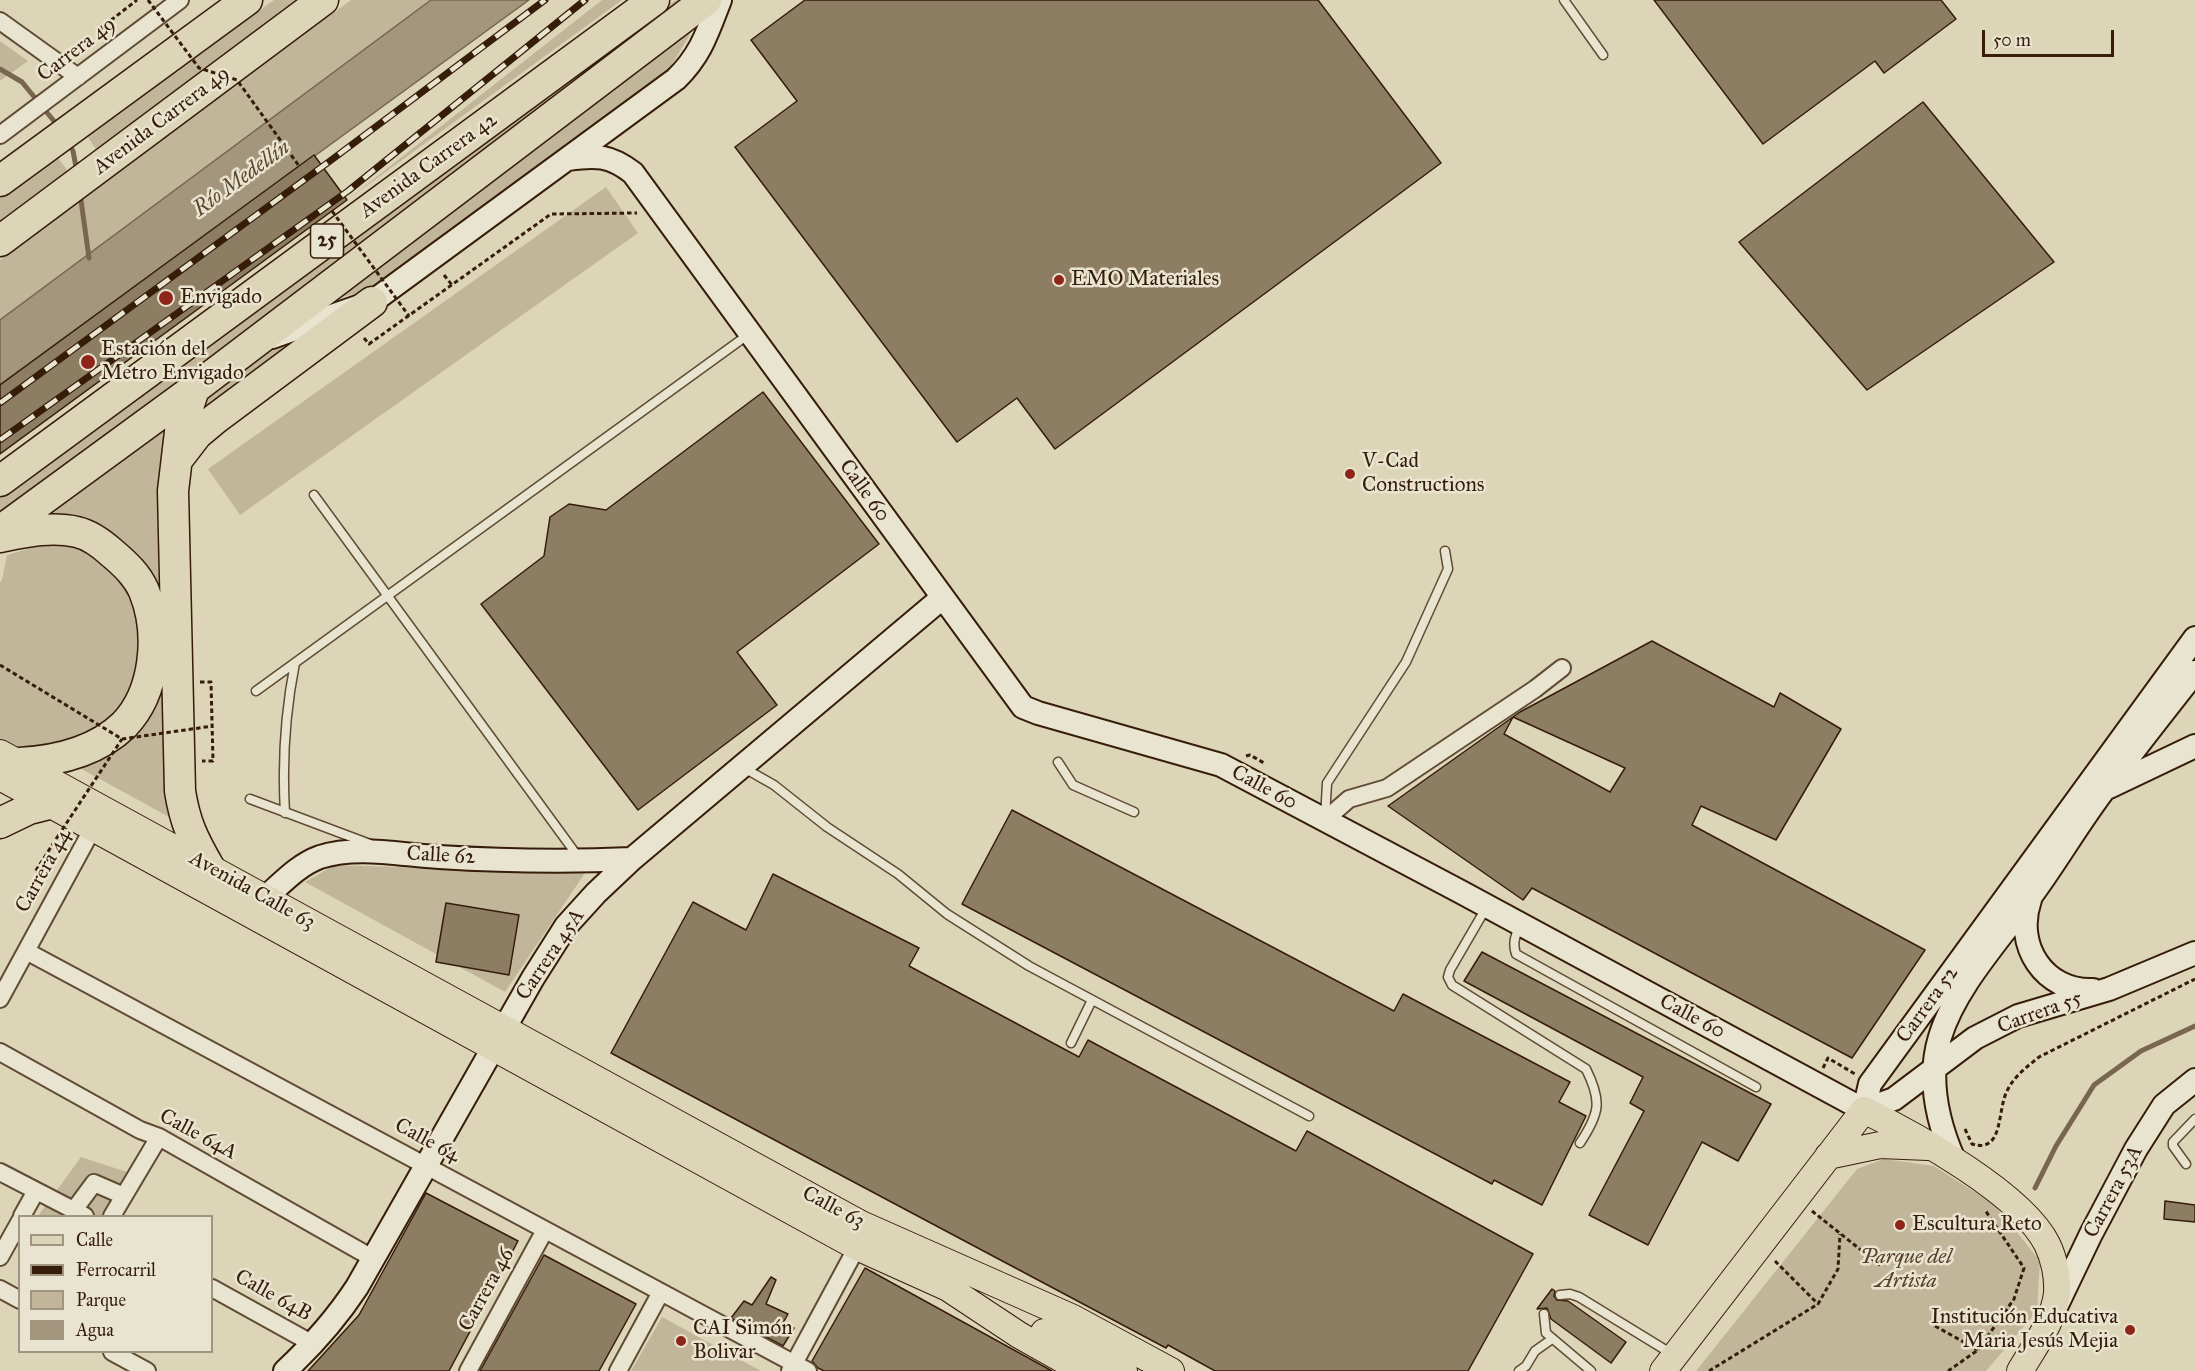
<!DOCTYPE html>
<html>
<head>
<meta charset="utf-8">
<style>
	body { margin:0 }
	#map { position:relative; width:2195px; height:1371px; overflow:hidden; background:#ddd5b7; font-family:"IM FELL Great Primer",serif }
	canvas { display:block }
	.legend { position:absolute; left:18px; top:1215px; width:195px; height:138px; box-sizing:border-box; background:#e9e4d0; border:2px solid #a19480; margin:0; padding:8px 10px; list-style:none; font-size:18px; color:#361d09 }
	.legend li { display:flex; align-items:center; gap:12px; height:30px }
	.legend b { width:30px; border:2px solid #a19480 }
	.scale { position:absolute; left:1982px; top:30px; width:132px; height:27px; box-sizing:border-box; border:3px solid #361d09; border-top:0; padding-left:8px; font-size:18px; line-height:21px; white-space:nowrap; color:#361d09; -webkit-text-stroke:4px #e9e4d0; paint-order:stroke }
</style>
</head>
<body>
<div id="map">
<canvas width="2195" height="1371"></canvas>
<ul class="legend">
<li><b style="height:8px;background:#ddd5b7"></b>Calle</li>
<li><b style="height:8px;background:#361d09"></b>Ferrocarril</li>
<li><b style="height:16px;background:#c1b699"></b>Parque</li>
<li><b style="height:16px;background:#a4967c"></b>Agua</li>
</ul>
<div class="scale">50 m</div>
</div>
<script>
const ctx = document.querySelector('canvas').getContext('2d');
ctx.lineJoin = 'round';
function fillPath(path, color) { ctx.fillStyle = color; ctx.fill(path, 'evenodd'); }
function stroke(path, color, width, dash) { ctx.strokeStyle = color; ctx.lineWidth = width; ctx.lineCap = dash ? 'butt' : 'round'; ctx.setLineDash(dash || []); ctx.stroke(path); }
function drawText(font, color, halo, rows, align = 'center') {
  ctx.font = font + ' "IM FELL Great Primer",serif'; ctx.lineWidth = 5; ctx.setLineDash([]); ctx.textBaseline = 'middle'; ctx.strokeStyle = halo; ctx.fillStyle = color; for (const [text, x, y, turn = 0] of rows) {
    ctx.save(); ctx.translate(x, y); ctx.rotate((+turn || 0) * Math.PI / 180); ctx.textAlign = isNaN(turn) ? turn : align; if (halo) ctx.strokeText(text, 0, 0); ctx.fillText(text, 0, 0); ctx.restore();
  }
}
fillPath(new Path2D(`
	M 274,0 L 295,0 L 97,151 L 86,134 Z
	M 351,0 L 431,0 L 0,320 L 0,260 Z
	M 602,0 L 622,0 L 347,200 Z
	M 676,0 L 684,0 L 244,335 L 0,516 L 0,494 L 599,50 Z
	M 699,19 L 667,73 L 369,290 L 335,299 Z
	M 0,41 L 28,61 L 0,81 Z
	M 56,155 L 69,173 L 0,223 L 0,198 Z
	M 606,187 L 638,233 L 240,515 L 208,469 Z
	M 307,336 L 200,417 L 208,396 L 266,351 Z
	M 167,427 L 171,818 L 76,766 L 110,751 L 160,601 L 135,552 L 104,529 L 43,517 Z
	M 48,543 L 87,547 L 130,585 L 140,615 L 141,656 L 135,687 L 121,710 L 82,742 L 20,755 L 0,743 L 0,582 L 2,580 L 7,555 Z
	M 335,865 L 585,873 L 505,992 L 305,882 Z
	M 81,1157 L 133,1174 L 105,1216 L 38,1216 Z
	M 1884,1159 L 1934,1166 L 1995,1205 L 2040,1261 L 2037,1311 L 1986,1371 L 1696,1371 L 1857,1169 Z
	M 662,1317 L 761,1371 L 631,1371 Z`), '#c1b699');
const water = new Path2D(`
	M 431,0 L 529,0 L 0,385 L 0,320 Z`);
fillPath(water, '#a4967c');
stroke(water, '#78664e', 1.5);
stroke(new Path2D(`
	M 0,69 L 22,82 L 58,126
	M 68,141 L 73,151 L 77,172
	M 80,193 L 89,258
	M 2035,1188 L 2056,1146 L 2094,1085 L 2141,1051 L 2195,1026`), '#78664e', 5);
const building = new Path2D(`
	M 805,0 L 1318,0 L 1441,163 L 1055,449 L 1017,398 L 957,442 L 735,147 L 797,101 L 751,40 Z
	M 1654,0 L 1941,0 L 1956,19 L 1884,73 L 1875,61 L 1763,144 Z
	M 1923,102 L 2054,262 L 1867,390 L 1739,242 Z
	M 314,155 L 347,200 L 0,454 L 0,385 Z
	M 763,392 L 879,544 L 737,652 L 777,705 L 638,810 L 481,604 L 544,556 L 550,517 L 569,504 L 606,510 Z
	M 1652,641 L 1774,707 L 1780,693 L 1841,729 L 1776,840 L 1701,806 L 1692,825 L 1925,950 L 1852,1058 L 1532,888 L 1523,900 L 1388,806 L 1520,712 ZM 1513,717 L 1625,768 L 1610,792 L 1504,734 Z
	M 1012,810 L 1394,1011 L 1403,994 L 1570,1082 L 1559,1102 L 1586,1116 L 1542,1205 L 1494,1180 L 1492,1184 L 962,904 Z
	M 773,874 L 919,948 L 909,966 L 1079,1057 L 1088,1040 L 1296,1151 L 1307,1131 L 1533,1254 L 1468,1371 L 1215,1371 L 1168,1345 L 1166,1348 L 611,1053 L 693,902 L 746,930 Z
	M 446,903 L 519,915 L 509,975 L 436,962 Z
	M 1482,952 L 1771,1104 L 1738,1161 L 1702,1142 L 1648,1245 L 1589,1215 L 1644,1111 L 1630,1103 L 1643,1077 L 1464,981 Z
	M 426,1193 L 518,1241 L 449,1371 L 308,1371 L 359,1315 Z
	M 2165,1201 L 2195,1205 L 2195,1222 L 2164,1219 Z
	M 544,1255 L 636,1304 L 599,1371 L 480,1371 Z
	M 865,1268 L 1052,1371 L 824,1371 L 818,1368 L 812,1361 Z
	M 771,1277 L 776,1280 L 766,1304 L 788,1314 L 783,1323 L 794,1328 L 783,1346 L 731,1318 L 744,1301 L 752,1305 Z
	M 1552,1289 L 1555,1291 L 1554,1296 L 1557,1300 L 1568,1301 L 1626,1342 L 1611,1363 L 1551,1319 L 1547,1308 L 1537,1309 Z`);
fillPath(building, '#8d7d63');
stroke(building, '#361d09', 1.5);
const lane = new Path2D(`
	M 1564,0 L 1603,55
	M 314,495 L 579,858
	M 256,691 L 749,334
	M 1058,762 L 1073,785 L 1134,812
	M 744,768 L 774,785 L 827,827 L 898,874 L 947,914 L 1029,966 L 1309,1116
	M 250,799 L 370,844
	M 285,813 C 282,762 285,713 295,663
	M 1325,818 L 1327,783 L 1406,662 L 1448,569 L 1445,551
	M 1486,908 L 1450,970 L 1448,977 L 1452,985 L 1586,1069 C 1602,1101 1600,1113 1580,1143
	M 1520,924 C 1516,935 1512,942 1516,954 L 1756,1087
	M 1071,1043 L 1092,1000
	M 2186,1164 L 2173,1146 L 2173,1142 L 2195,1119
	M 1560,1295 L 1570,1294 L 1579,1297 L 1672,1354
	M 1544,1314 L 1546,1333 L 1591,1371
	M 1519,1371 L 1526,1366 L 1535,1351 L 1552,1339`);
const street = new Path2D(`
	M 0,21 L 78,77
	M 0,135 L 180,0
	M 1325,820 L 1349,799 L 1387,788 L 1535,689 L 1562,668
	M 26,951 L 808,1371
	M 0,999 L 93,828
	M 0,1052 L 140,1130 L 159,1137 L 374,1259
	M 0,1172 L 85,1216
	M 74,1210 L 94,1183 L 124,1196
	M 22,1216 L 36,1191
	M 112,1216 L 159,1137
	M 0,1257 L 20,1221
	M 212,1288 L 313,1344
	M 0,1289 L 20,1300
	M 112,1352 L 147,1371
	M 468,1371 L 545,1230
	M 618,1371 L 661,1292
	M 790,1371 L 857,1247`);
const secondary = new Path2D(`
	M 568,159 C 596,155 610,155 633,173 L 1023,707 L 1038,713 L 1221,765 L 1461,892 L 1864,1110
	M 272,337 L 372,302 L 676,79 C 701,55 708,31 720,0
	M 2109,787 L 2195,746
	M 265,898 C 282,883 298,865 320,857 C 357,845 401,855 439,857 C 504,861 568,862 632,859
	M 2030,900 C 2014,945 2044,992 2093,990
	M 1864,1110 L 1870,1084 L 2195,638
	M 1864,1110 L 1894,1099 L 1975,1038 L 2018,1016 L 2109,989 L 2195,953
	M 1954,1160 C 1937,1121 1927,1079 1940,1037 C 1955,987 2001,938 2031,896 C 2057,861 2079,822 2106,787 C 2135,748 2165,710 2195,672
	M 2056,1307 L 2091,1234 L 2136,1149 L 2164,1105 L 2195,1080
	M 285,1371 C 313,1345 336,1319 357,1287 L 533,978 L 566,926 L 596,893 L 632,859 L 942,598`);
const primary = new Path2D(`
	M 0,753 L 861,1224 L 1073,1318 L 1171,1371
	M 0,777 L 857,1247 L 948,1288 L 1019,1335 L 1083,1371
	M 1828,1156 L 1880,1145 L 1928,1147
	M 1044,1332 L 1124,1371
	M 1663,1371 L 1864,1110 C 1915,1135 2022,1194 2047,1244 C 2054,1258 2058,1277 2057,1293 C 2054,1321 2034,1347 2020,1371`);
const highway = new Path2D(`
	M 0,181 L 247,0
	M 0,241 L 323,0
	M 194,389 L 180,432 L 173,491 L 180,791 C 185,823 193,839 209,867
	M 177,460 L 197,434 L 215,419 L 372,302
	M 0,481 L 654,0
	M 0,531 L 194,389 L 706,0
	M 0,537 C 25,532 51,526 77,532 C 90,535 102,544 112,553 C 125,564 137,575 144,591 C 161,633 156,692 124,725 C 96,752 57,761 19,763
	M 0,823 L 29,809 L 49,804`);
stroke(lane, '#604b34', 11);
stroke(street, '#604b34', 20);
stroke(secondary, '#361d09', 26);
stroke(primary, '#361d09', 28);
stroke(highway, '#361d09', 33);
stroke(new Path2D(`
	M 108,35 L 101,28 L 137,0
	M 444,275 L 452,285
	M 364,338 L 369,344 L 551,214 L 637,213
	M 200,682 L 211,682 L 213,761 L 202,761
	M 1246,756 L 1250,755 L 1264,763
	M 47,878 L 35,872 L 58,836
	M 1823,1068 L 1828,1058 L 1855,1074
	M 1965,1129 L 1972,1144 C 2004,1154 1997,1110 2007,1091 C 2014,1076 2027,1067 2039,1057 L 2195,979
	M 1812,1211 L 1881,1266
	M 1775,1261 L 1818,1304
	M 1935,1326 L 1978,1350
	M 1709,1371 L 1818,1304 L 1838,1269 L 1840,1234
	M 1948,1371 L 1978,1350 L 2014,1299 L 2024,1268 L 1985,1210`), '#361d09', 3, [4.5, 3]);
stroke(lane, '#e9e4d0', 8);
stroke(street, '#e9e4d0', 16);
stroke(secondary, '#e9e4d0', 22);
stroke(primary, '#ddd5b7', 26);
stroke(highway, '#ddd5b7', 30);
const rail = new Path2D(`
	M 0,403 L 330,161 L 545,0
	M 0,440 L 348,191 L 585,0`);
stroke(rail, '#361d09', 7);
stroke(rail, '#e9e4d0', 4.5, [14]);
stroke(new Path2D(`
	M 148,0 L 199,68 L 237,80 L 299,166
	M 332,211 L 409,316
	M 0,665 L 122,739 L 213,726
	M 58,836 L 122,739`), '#361d09', 3, [4.5, 3]);
for (const [x, y, r, color] of [
	[1059,280,6,"#8f2418"],
	[166,298,8,"#8f2418"],
	[88,362,8,"#8f2418"],
	[1350,474,6,"#8f2418"],
	[1900,1225,6,"#8f2418"],
	[2130,1330,6,"#8f2418"],
	[681,1341,6,"#8f2418"]
]) { const dot = new Path2D(); dot.arc(x, y, r, 0, 2 * Math.PI); ctx.fillStyle = color; ctx.fill(dot); stroke(dot, '#e9e4d0', 2); }
for (const [x, y, w] of [
	[327,241,33]
]) { const box = new Path2D(); box.roundRect(x - w / 2, y - 17, w, 34, 4.5); ctx.fillStyle = '#e9e4d0'; ctx.fill(box); stroke(box, '#361d09', 1.5); }
drawText('bold 20px', '#361d09', null, [
	["25",327,241]
]);
drawText('21px', '#361d09', '#e9e4d0', [
	["Carrera 49",77,50,-37],
	["Avenida Carrera 49",162,121,-37],
	["Avenida Carrera 42",429,166,-36],
	["Calle 60",864,491,54],
	["Calle 60",1264,788,28],
	["Calle 62",441,856,3],
	["Carrera 44",44,871,-61],
	["Avenida Calle 63",252,891,29],
	["Carrera 45A",551,955,-56],
	["Carrera 52",1928,1005,-54],
	["Carrera 55",2040,1013,-20],
	["Calle 60",1692,1017,28],
	["Calle 64A",198,1135,28],
	["Calle 64",427,1141,28],
	["Carrera 53A",2114,1192,-62],
	["Calle 63",833,1208,28],
	["Carrera 46",487,1290,-61],
	["Calle 64B",273,1296,29]
]);
drawText('21px', '#361d09', '#e9e4d0', [
	["EMO Materiales",1071,280],
	["Envigado",180,298],
	["Estación del",101,350],
	["Metro Envigado",101,374],
	["V-Cad",1362,462],
	["Constructions",1362,486],
	["Escultura Reto",1912,1225],
	["Institución Educativa",2118,1318,"right"],
	["Maria Jesús Mejia",2118,1342,"right"],
	["CAI Simón",693,1329],
	["Bolivar",693,1353]
], 'left');
drawText('italic 21px', '#59432d', '#e9e4d0', [
	["Parque del",1906,1258],
	["Artista",1906,1282]
]);
drawText('italic 22px', '#5c4731', '#e9e4d0', [
	["Río Medellín",242,179,-36]
]);
</script>
</body>
</html>
